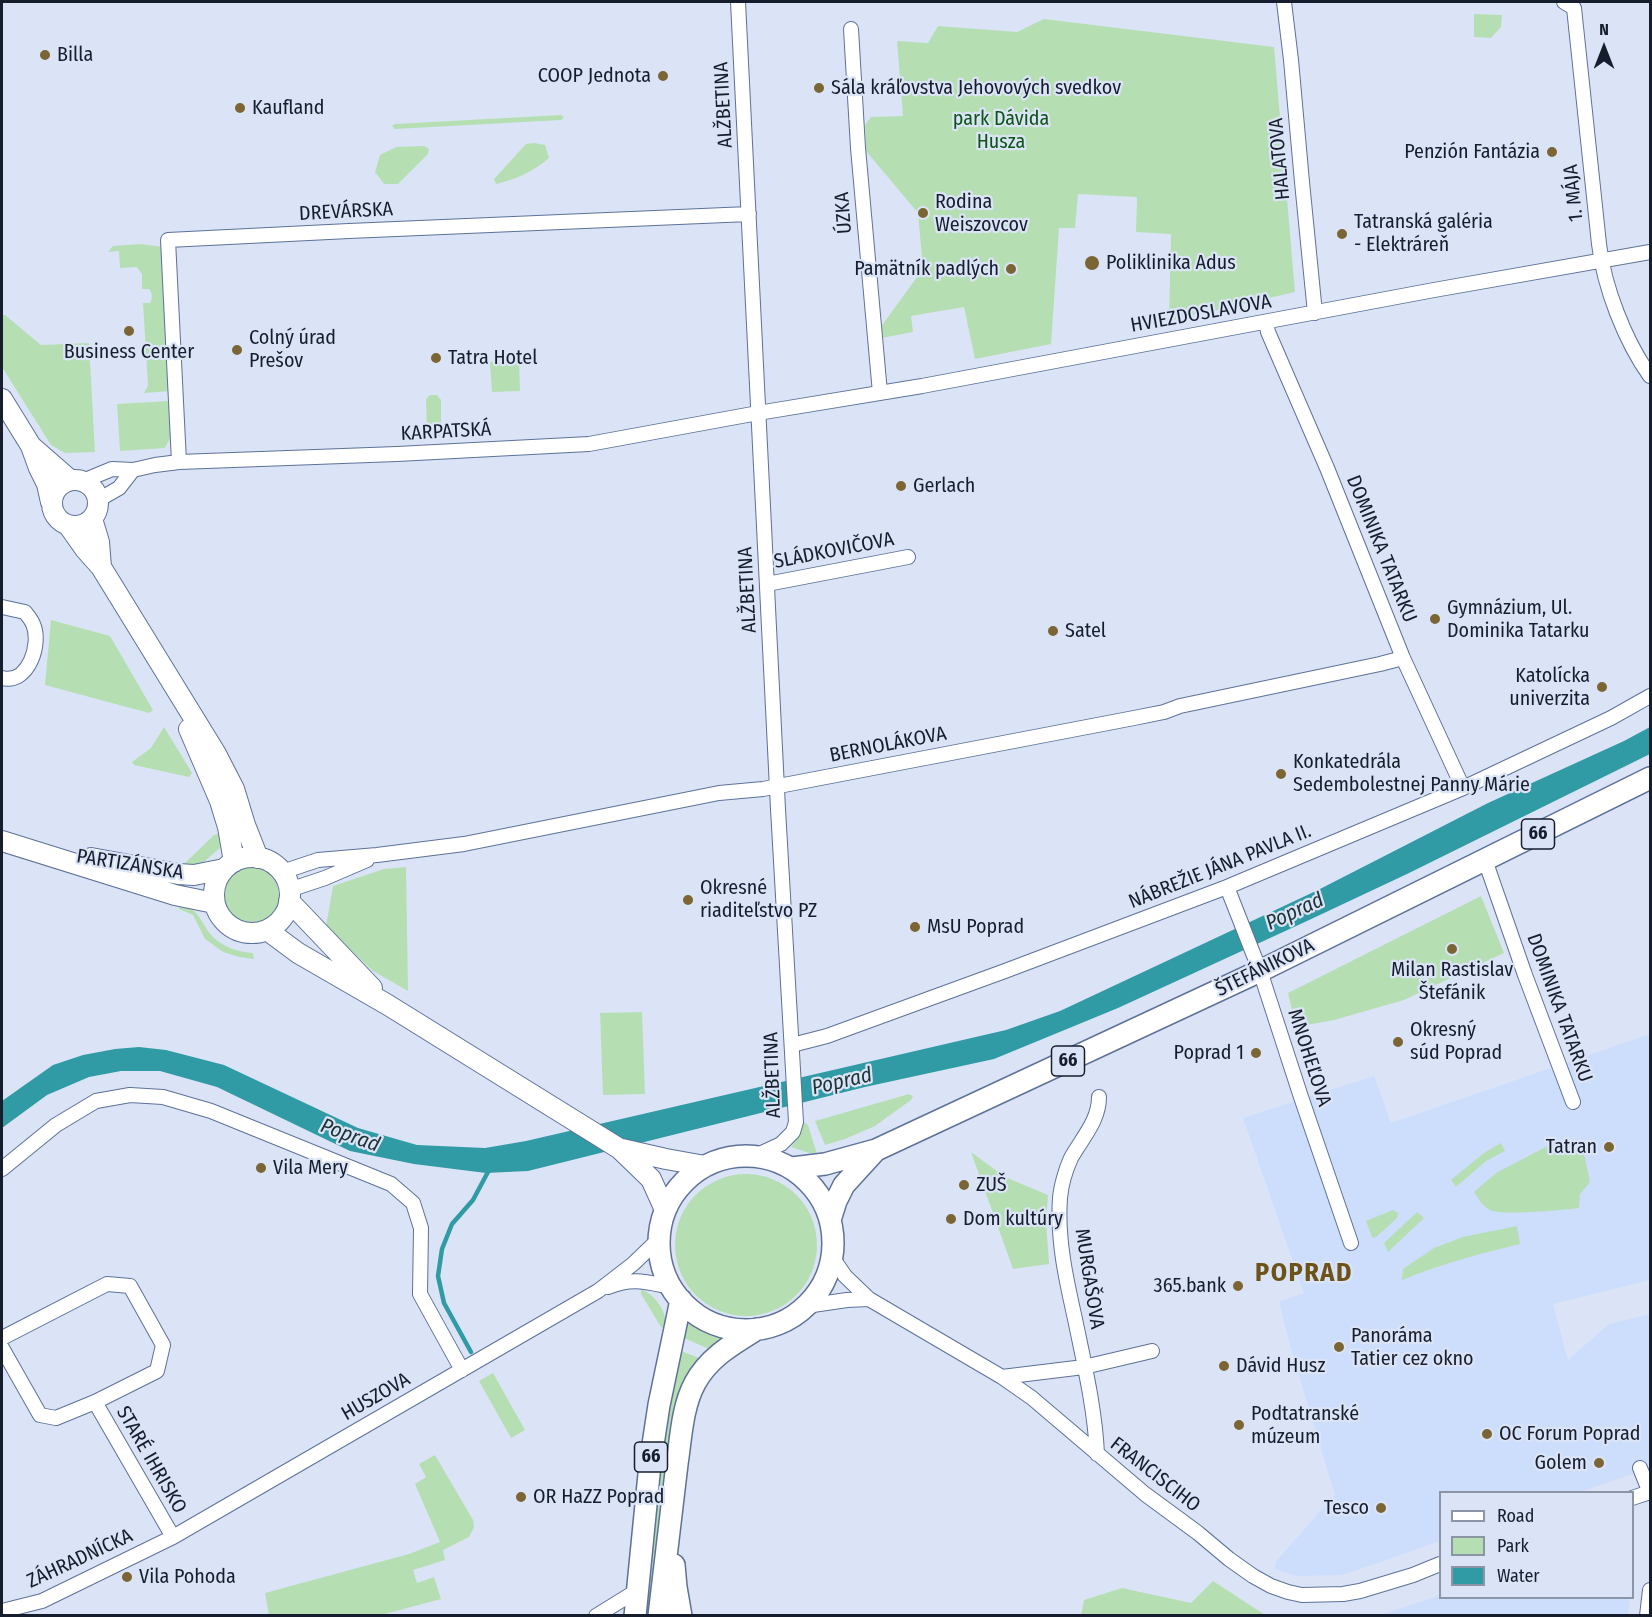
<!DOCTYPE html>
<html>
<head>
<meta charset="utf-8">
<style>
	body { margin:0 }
	#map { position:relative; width:1652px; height:1617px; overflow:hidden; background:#dbe4f6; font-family:"Fira Sans Condensed",sans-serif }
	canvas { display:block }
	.frame { position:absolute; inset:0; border:3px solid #161e2e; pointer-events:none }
	.legend { position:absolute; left:1439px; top:1491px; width:195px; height:108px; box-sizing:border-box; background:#dbe4f6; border:2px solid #8c95a6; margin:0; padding:8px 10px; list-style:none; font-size:18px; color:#161e2e }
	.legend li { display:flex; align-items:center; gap:12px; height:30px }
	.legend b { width:30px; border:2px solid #8c95a6 }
	.north { position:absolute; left:1574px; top:18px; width:60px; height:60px; -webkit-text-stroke:4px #dbe4f6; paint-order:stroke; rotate:0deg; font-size:16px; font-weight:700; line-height:24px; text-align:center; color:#161e2e }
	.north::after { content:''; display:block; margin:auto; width:21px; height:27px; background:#161e2e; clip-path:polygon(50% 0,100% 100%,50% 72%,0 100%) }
</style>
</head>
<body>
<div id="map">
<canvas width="1652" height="1617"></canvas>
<div class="frame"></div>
<ul class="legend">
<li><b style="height:8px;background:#fff"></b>Road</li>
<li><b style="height:16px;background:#b5dfb3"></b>Park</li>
<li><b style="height:16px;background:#309ba4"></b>Water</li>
</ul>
<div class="north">N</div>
</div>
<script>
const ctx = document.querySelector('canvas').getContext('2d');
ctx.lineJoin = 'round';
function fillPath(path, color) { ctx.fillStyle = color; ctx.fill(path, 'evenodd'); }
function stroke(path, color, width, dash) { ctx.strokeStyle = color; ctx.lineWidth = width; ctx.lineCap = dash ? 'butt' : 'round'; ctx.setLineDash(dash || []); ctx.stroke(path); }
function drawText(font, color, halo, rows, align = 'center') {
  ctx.font = font + ' "Fira Sans Condensed",sans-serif'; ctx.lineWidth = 4.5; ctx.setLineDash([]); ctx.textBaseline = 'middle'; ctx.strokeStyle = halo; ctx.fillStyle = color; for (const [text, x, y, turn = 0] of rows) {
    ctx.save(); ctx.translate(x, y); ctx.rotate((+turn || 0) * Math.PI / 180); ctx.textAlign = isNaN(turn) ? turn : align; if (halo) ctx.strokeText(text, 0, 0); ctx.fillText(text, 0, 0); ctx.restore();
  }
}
fillPath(new Path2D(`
	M 1650,1034 L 1650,1280 L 1553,1304 L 1568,1360 L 1609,1324 L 1650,1314 L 1650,1468 L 1580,1492 L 1440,1492 L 1440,1541 L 1352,1572 L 1340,1575 L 1297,1576 L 1274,1569 L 1277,1560 L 1335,1495 L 1292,1352 L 1279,1302 L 1304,1293 L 1243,1118 L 1374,1076 L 1391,1123 Z
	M 1440,1595 L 1440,1598 L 1630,1598 L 1628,1615 L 1381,1615 Z`), '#cdddfc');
fillPath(new Path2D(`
	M 1474,14 L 1502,15 L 1501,27 L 1491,38 L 1474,37 Z
	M 1044,19 L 1274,47 L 1295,292 L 1169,321 L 1171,234 L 1136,232 L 1137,197 L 1078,194 L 1075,228 L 1059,228 L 1051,344 L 975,359 L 964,307 L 911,316 L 913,332 L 881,338 L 880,328 L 923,269 L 918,213 L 866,151 L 865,125 L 871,117 L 903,116 L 897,41 L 928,43 L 938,26 L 1017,32 Z
	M 561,115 L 564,117 L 561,120 L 395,129 L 392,126 L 395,124 Z
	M 534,143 L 545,145 L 549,158 C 534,171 515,180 496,184 L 494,179 L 526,144 Z
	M 424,146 L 429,149 L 428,154 L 398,184 L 384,184 L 375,172 L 380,155 L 396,147 Z
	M 141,244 L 162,247 L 170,391 L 144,393 L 148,386 L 143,303 L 150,303 C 153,298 152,293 149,289 L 142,289 L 142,274 L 137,267 L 120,268 L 119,251 L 108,252 L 113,246 Z
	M 2,315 L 5,315 L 41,345 L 89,343 L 95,452 L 65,453 L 51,445 L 2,367 Z
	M 519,361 L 520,391 L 492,392 L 490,362 Z
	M 430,395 L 437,395 L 441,400 L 441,433 L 440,436 L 429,436 L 427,433 L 426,399 Z
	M 170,401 L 171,436 L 165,448 L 120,451 L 117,404 Z
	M 51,620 L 110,636 L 153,710 L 149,713 L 45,685 Z
	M 164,727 L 192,773 L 189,777 L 134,765 L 132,762 L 151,748 Z
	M 222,833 L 221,847 L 198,867 L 183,865 L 214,835 Z
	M221 896a29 29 0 1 1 58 0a29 29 0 1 1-58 0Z
	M 406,867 L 408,991 L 373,971 L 326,927 L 333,886 L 384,869 Z
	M 1481,896 L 1504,953 L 1404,1000 L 1334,1020 L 1296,1027 L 1288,993 Z
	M 179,904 C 200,908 200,923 213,937 C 223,947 239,952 253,953 L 254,959 L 239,957 L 223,952 L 205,939 L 193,915 L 179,909 Z
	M 642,1012 L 645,1094 L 603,1095 L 600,1013 Z
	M 909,1094 L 913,1096 L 911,1100 L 875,1126 L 845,1139 L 825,1145 L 815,1121 Z
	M 804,1122 L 808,1125 L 817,1154 L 809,1153 L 791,1147 L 801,1132 Z
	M 1559,1140 L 1583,1149 L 1590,1182 L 1580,1194 L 1579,1208 C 1563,1210 1501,1216 1490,1210 C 1483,1207 1478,1198 1474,1192 L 1496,1173 Z
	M 1501,1143 L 1505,1151 L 1486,1161 L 1456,1187 L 1451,1180 L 1484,1153 Z
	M 971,1152 L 1005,1177 L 1048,1195 L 1046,1222 L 1049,1264 L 1013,1269 Z
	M675 1245a71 71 0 1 1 142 0a71 71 0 1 1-142 0Z
	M 1393,1210 L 1398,1213 L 1397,1218 L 1375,1238 L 1372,1237 L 1366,1221 Z
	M 1417,1212 L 1424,1218 L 1388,1252 L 1384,1243 Z
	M 1517,1226 L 1520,1244 C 1479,1254 1441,1264 1402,1280 L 1403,1269 L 1434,1248 L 1463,1237 Z
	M 641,1289 C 658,1297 666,1311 667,1330 L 661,1327 L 641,1294 Z
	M 687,1321 L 698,1329 L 726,1338 L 709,1349 L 684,1338 Z
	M 681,1351 L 699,1358 C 686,1372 681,1387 676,1405 L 651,1615 L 643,1616 L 664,1431 Z
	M 493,1373 L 525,1430 L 511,1438 L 479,1381 Z
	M 435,1455 L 473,1520 L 474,1527 L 469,1537 L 443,1550 L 445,1560 L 413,1570 L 417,1583 L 434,1577 L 441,1599 L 381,1615 L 269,1615 L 265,1593 L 409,1554 L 440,1542 L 415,1484 L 426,1477 L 419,1464 Z
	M 1213,1581 L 1265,1615 L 1081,1615 L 1084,1600 L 1122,1588 L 1191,1603 Z`), '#b5dfb3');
fillPath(new Path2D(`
	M 1650,727 L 1650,754 L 1407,874 L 1307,921 L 1118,1008 L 994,1059 L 865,1087 L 528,1171 L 486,1173 L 414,1164 L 350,1151 L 217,1087 L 160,1071 L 121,1071 L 89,1077 L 47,1095 L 2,1128 L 2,1101 L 53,1065 L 83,1055 L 115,1049 L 139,1047 L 166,1050 L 224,1065 L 358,1128 L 417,1145 L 485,1148 L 526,1141 L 1006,1030 L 1060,1011 L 1318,890 L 1488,803 L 1624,741 Z`), '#309ba4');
stroke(new Path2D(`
	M 471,1352 L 444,1303 L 438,1276 L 442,1249 L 452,1224 L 473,1200 L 489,1170`), '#309ba4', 4.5);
const street = new Path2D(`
	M 738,2 L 778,809 L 796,1122 L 793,1132 L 781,1144 L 755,1156
	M 1284,2 L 1291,60 L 1302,182 L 1315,313
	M 1564,2 L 1574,8 L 1599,244 C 1604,287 1625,341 1650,376
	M 851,29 L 858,148 L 880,393
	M 1266,322 L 1268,332 L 1327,468 L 1403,658 L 1463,788
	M 179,462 L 168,240 L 349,231 L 749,214
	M 83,481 L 112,469 L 133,470 L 155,465 L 179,462 L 397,454 L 589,444 L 758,413 L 922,386 L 1434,290 L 1650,252
	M 98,500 L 119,488 L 133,470
	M 767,584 L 908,557
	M 2,607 L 25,612 C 27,615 31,619 33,624 C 42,644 28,685 2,678
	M 1485,860 L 1525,975 L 1573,1102
	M 282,872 L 318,860 L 377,855 L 464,844 L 719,793 L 763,789 L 1134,718 L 1164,712 L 1180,706 L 1380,664 L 1403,658
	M 1227,887 L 1260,971 L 1301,1097 L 1351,1243
	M 289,890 L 325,878 L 367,860
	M 792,1045 L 827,1036 L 1005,971 L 1227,887 L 1463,788 L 1611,718 L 1650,696
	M 2,1169 L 56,1125 L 96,1101 L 130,1095 L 163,1097 L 211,1111 L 391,1184 L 413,1203 L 421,1228 L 420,1294 L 462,1370
	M 832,1257 L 845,1276 L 869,1299 L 1002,1377 L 1032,1398 L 1145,1494 L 1198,1533 L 1229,1559 L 1253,1576 L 1271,1586 L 1288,1592 L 1302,1595 L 1343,1594 L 1360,1591 L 1413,1575 L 1440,1564
	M 608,1287 C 633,1277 646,1282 671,1287
	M 806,1306 L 847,1300 L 869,1299
	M 2,1338 L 107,1284 L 130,1286 L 163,1345 L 157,1371 L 95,1402 L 56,1418 L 40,1415 L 2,1348
	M 1002,1377 L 1084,1367 L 1152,1351
	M 95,1402 L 173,1537
	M 1097,1454 C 1095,1409 1084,1363 1075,1319 C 1066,1279 1057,1239 1060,1198 C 1061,1186 1066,1169 1071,1158 C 1082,1138 1099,1121 1099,1097
	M 1640,1468 L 1650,1493
	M 1632,1498 L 1650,1492
	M 2,1611 L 42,1601 L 173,1537 L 598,1291 L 633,1264 L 659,1239
	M 596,1616 L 638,1590
	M 1647,1616 L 1650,1590`);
const secondary = new Path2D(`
	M 2,399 L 31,446 L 39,468 L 47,484 L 51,502
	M 31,446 L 70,480
	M52 503a23 23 0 1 1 46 0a23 23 0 1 1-46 0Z
	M 92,519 L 99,542 L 101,567
	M 68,525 L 85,549 L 101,567 L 216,754 L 234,789 L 245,825 L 258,858
	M 189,729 L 220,801 L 228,827 L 234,862
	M 2,841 L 175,895 L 214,903
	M214 895a38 38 0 1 1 76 0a38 38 0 1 1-76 0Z
	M 91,858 L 178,874 L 194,875 L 224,869
	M 289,901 L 372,988
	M 267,930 L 298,953 L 388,1005 L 620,1149 L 651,1179 L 665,1210
	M 622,1149 L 666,1159 L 705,1166`);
const primary = new Path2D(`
	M659 1243a87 87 0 1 1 174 0a87 87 0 1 1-174 0Z
	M 792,1168 L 825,1164 L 876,1150 L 1260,971 L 1650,778
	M 830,1220 L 836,1201 L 844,1185 L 876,1150
	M 674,1565 L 676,1587 L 681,1616
	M 635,1616 L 650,1464 L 659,1405 L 681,1300
	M 659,1616 C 665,1565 671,1514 677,1464 C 681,1438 682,1407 695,1383 C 709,1357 733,1344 757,1329`);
stroke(street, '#5d7199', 16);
stroke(secondary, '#5d7199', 22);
stroke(primary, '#5d7199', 24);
stroke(street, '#fff', 14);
stroke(secondary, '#fff', 20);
stroke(primary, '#fff', 21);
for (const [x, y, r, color] of [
	[45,55,6,"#7c6535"],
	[663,76,6,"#7c6535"],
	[819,88,6,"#7c6535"],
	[240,108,6,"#7c6535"],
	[1552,152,6,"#7c6535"],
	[923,213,6,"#7c6535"],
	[1342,234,6,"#7c6535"],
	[1092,263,8,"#7c6535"],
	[1011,269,6,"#7c6535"],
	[129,331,6,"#7c6535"],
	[237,350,6,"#7c6535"],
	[436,358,6,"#7c6535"],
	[901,486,6,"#7c6535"],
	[1435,619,6,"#7c6535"],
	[1053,631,6,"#7c6535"],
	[1602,687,6,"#7c6535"],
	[1281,774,6,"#7c6535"],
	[688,900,6,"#7c6535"],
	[915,927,6,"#7c6535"],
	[1452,949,6,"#7c6535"],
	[1398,1042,6,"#7c6535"],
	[1256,1053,6,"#7c6535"],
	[1609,1147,6,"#7c6535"],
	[261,1168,6,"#7c6535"],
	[964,1185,6,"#7c6535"],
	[951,1219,6,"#7c6535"],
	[1238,1286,6,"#7c6535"],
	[1339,1347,6,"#7c6535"],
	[1224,1366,6,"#7c6535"],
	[1239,1425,6,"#7c6535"],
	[1487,1434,6,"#7c6535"],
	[1599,1463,6,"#7c6535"],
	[521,1497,6,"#7c6535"],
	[1381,1508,6,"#7c6535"],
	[127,1577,6,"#7c6535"]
]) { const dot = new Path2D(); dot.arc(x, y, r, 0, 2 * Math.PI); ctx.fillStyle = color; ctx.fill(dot); stroke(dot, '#dbe4f6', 2); }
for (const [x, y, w] of [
	[1538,834,33],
	[1068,1061,33],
	[651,1457,33]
]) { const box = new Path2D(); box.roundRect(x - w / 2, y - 15, w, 30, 4.5); ctx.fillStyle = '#dbe4f6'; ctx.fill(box); stroke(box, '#161e2e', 1.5); }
drawText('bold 18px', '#161e2e', null, [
	["66",1538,834],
	["66",1068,1061],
	["66",651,1457]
]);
drawText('20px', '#161e2e', '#dbe4f6', [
	["Billa",57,55],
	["COOP Jednota",651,76,"right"],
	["Sála kráľovstva Jehovových svedkov",831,88],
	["Kaufland",252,108],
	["Penzión Fantázia",1540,152,"right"],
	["Rodina",935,202],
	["Weiszovcov",935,225],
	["Tatranská galéria",1354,222],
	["- Elektráreň",1354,245],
	["Poliklinika Adus",1106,263],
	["Pamätník padlých",999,269,"right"],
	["Colný úrad",249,338],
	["Prešov",249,361],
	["Business Center",129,352,"center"],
	["Tatra Hotel",448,358],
	["Gerlach",913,486],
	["Gymnázium, Ul.",1447,608],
	["Dominika Tatarku",1447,631],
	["Satel",1065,631],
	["Katolícka",1590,676,"right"],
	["univerzita",1590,699,"right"],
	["Konkatedrála",1293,762],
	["Sedembolestnej Panny Márie",1293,785],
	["Okresné",700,888],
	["riaditeľstvo PZ",700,911],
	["MsU Poprad",927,927],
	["Milan Rastislav",1452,970,"center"],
	["Štefánik",1452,993,"center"],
	["Okresný",1410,1030],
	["súd Poprad",1410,1053],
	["Poprad 1",1244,1053,"right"],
	["Tatran",1597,1147,"right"],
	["Vila Mery",273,1168],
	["ZUŠ",976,1185],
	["Dom kultúry",963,1219],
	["365.bank",1226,1286,"right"],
	["Panoráma",1351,1336],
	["Tatier cez okno",1351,1359],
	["Dávid Husz",1236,1366],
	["Podtatranské",1251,1414],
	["múzeum",1251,1437],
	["OC Forum Poprad",1499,1434],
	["Golem",1587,1463,"right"],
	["OR HaZZ Poprad",533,1497],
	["Tesco",1369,1508,"right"],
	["Vila Pohoda",139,1577]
], 'left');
drawText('20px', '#161e2e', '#dbe4f6', [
	["ALŽBETINA",724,105,-93],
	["HALATOVA",1280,159,-95],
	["1. MÁJA",1574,193,-96],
	["DREVÁRSKA",346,212,-3],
	["ÚZKA",844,213,-94],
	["HVIEZDOSLAVOVA",1201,314,-10],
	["KARPATSKÁ",446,432,-3],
	["DOMINIKA TATARKU",1381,549,68],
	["SLÁDKOVIČOVA",834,551,-11],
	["ALŽBETINA",748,590,-93],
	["BERNOLÁKOVA",888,745,-11],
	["PARTIZÁNSKA",130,865,9],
	["NÁBREŽIE JÁNA PAVLA II.",1220,867,-22],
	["ŠTEFÁNIKOVA",1265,968,-26],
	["DOMINIKA TATARKU",1559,1008,70],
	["MNOHEĽOVA",1309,1058,72],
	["ALŽBETINA",773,1075,-92],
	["MURGAŠOVA",1089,1279,81],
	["HUSZOVA",376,1397,-30],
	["STARÉ IHRISKO",151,1460,60],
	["FRANCISCIHO",1155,1475,38],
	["ZÁHRADNÍCKA",80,1559,-25]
]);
drawText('20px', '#0d5514', '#dbe4f6', [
	["park Dávida",1001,119],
	["Husza",1001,142]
]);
drawText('italic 21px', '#1c3336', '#dbe4f6', [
	["Poprad",1295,912,-25],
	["Poprad",842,1082,-13],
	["Poprad",350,1136,20]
]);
ctx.letterSpacing = '1.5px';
drawText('bold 26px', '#6c531a', '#dbe4f6', [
	["POPRAD",1304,1274]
]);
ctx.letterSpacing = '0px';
</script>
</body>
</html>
